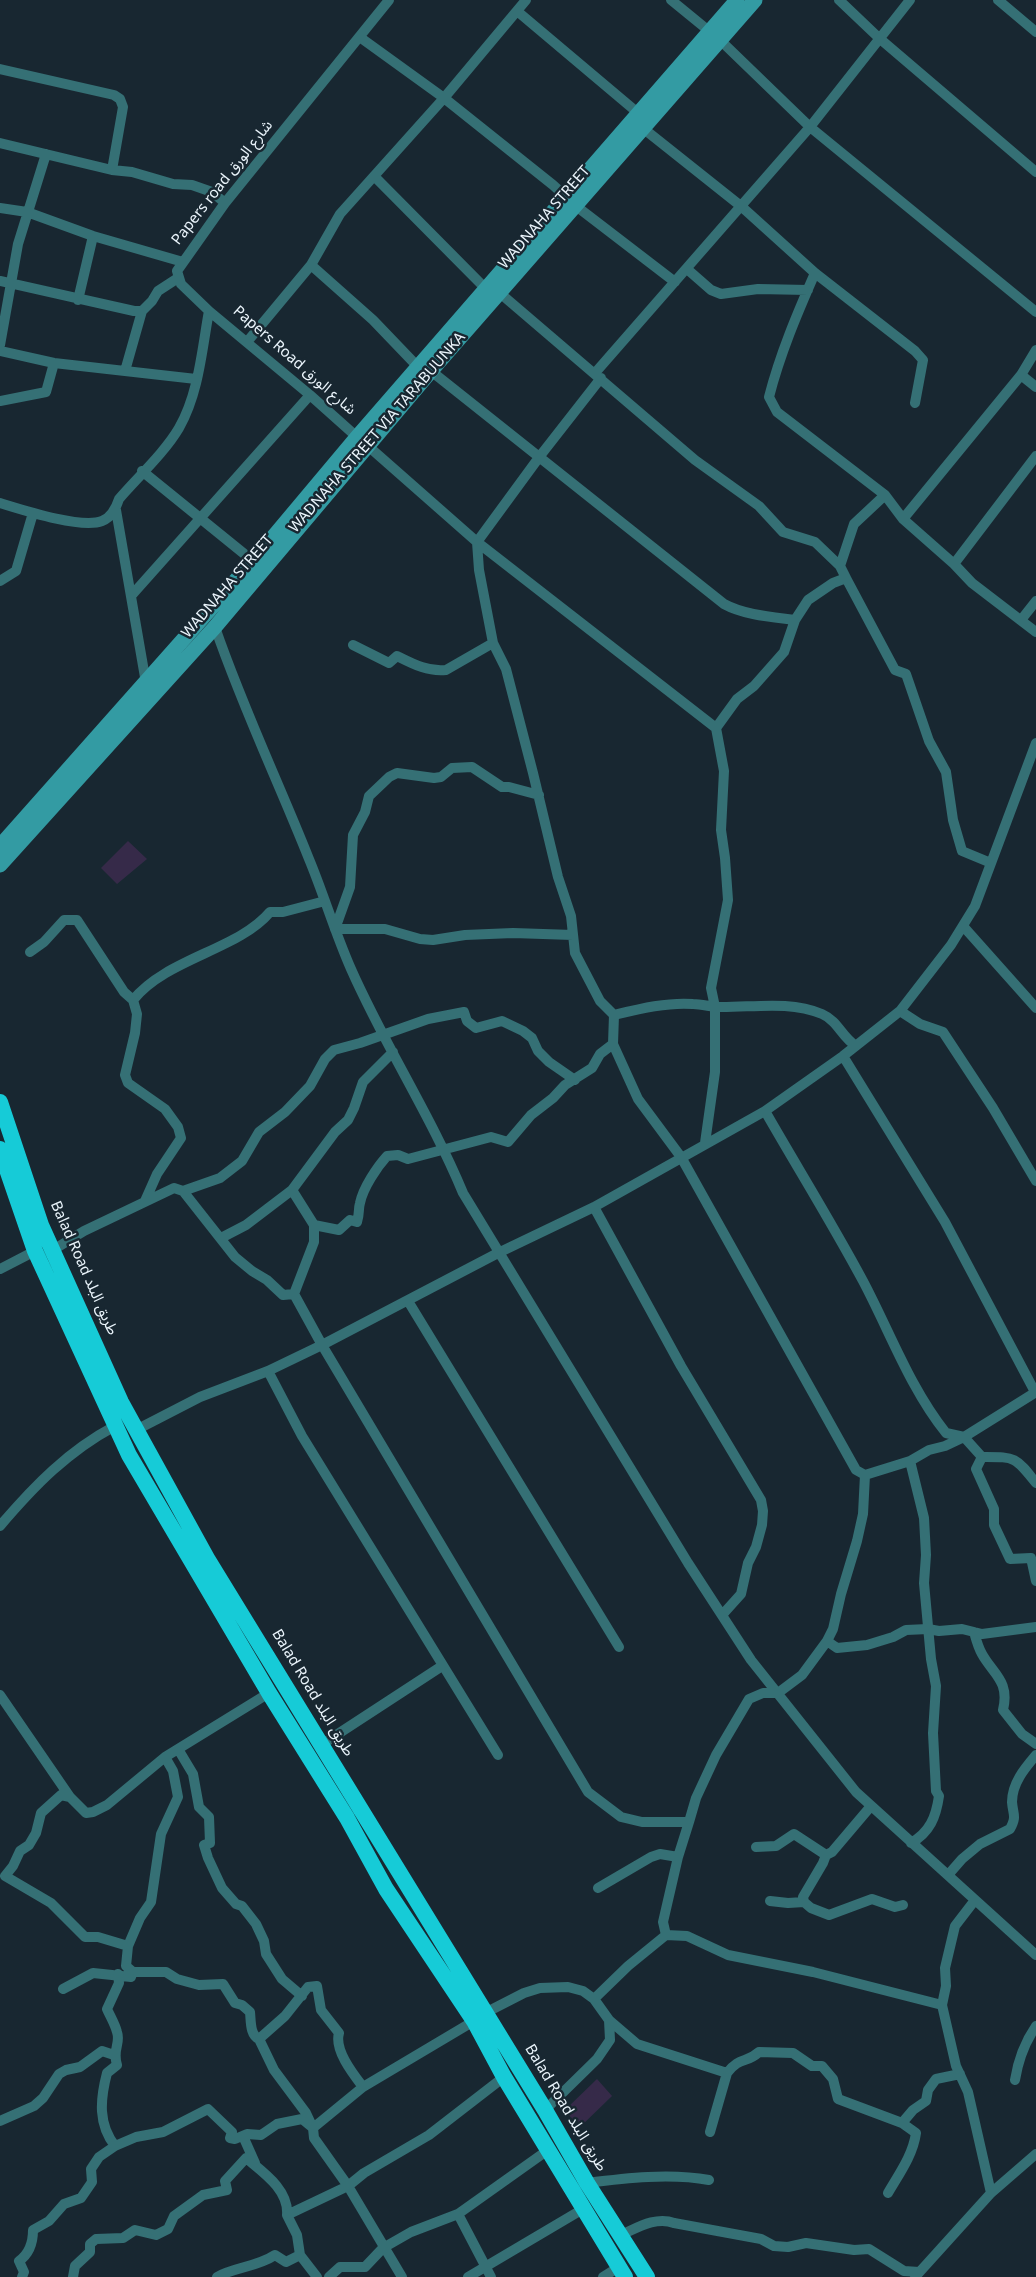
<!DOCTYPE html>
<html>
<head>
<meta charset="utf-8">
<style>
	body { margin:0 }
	canvas { display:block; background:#182731 }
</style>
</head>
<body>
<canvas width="1036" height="2277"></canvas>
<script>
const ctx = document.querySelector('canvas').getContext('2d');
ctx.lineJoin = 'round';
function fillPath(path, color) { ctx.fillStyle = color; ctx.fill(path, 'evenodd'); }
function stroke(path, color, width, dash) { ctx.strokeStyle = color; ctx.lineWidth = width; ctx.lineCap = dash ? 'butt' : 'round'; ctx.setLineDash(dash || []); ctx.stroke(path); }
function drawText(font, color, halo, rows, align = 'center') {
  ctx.font = font + ' Georgia,"Noto Sans Arabic",serif'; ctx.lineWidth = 5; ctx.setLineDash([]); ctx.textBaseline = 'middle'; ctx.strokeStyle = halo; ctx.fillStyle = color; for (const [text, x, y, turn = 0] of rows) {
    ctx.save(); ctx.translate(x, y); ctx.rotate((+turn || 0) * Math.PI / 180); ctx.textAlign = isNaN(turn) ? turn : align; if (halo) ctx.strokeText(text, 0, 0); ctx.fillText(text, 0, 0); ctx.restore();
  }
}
fillPath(new Path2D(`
	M 128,841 L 147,859 L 117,884 L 101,868 Z
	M 597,2079 L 612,2096 L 579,2128 L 565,2110 Z`), '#362a49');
stroke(new Path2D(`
	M 671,0 L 709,31
	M 839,0 L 879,38 L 1036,172
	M 998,0 L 1036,32
	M 517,11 L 638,113
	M 361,38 L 444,98 L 553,185 L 576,206 L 675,282
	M 720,40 L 810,127 L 1036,312
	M 0,69 L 114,95 L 120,99 L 123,107 L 112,170
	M 644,129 L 742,207 L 815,273 L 915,351 L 923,360 L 915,403
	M 0,143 L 112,170 L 132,172 L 173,184 L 192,185 L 212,192 L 225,203
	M 374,176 L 486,289
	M 0,208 L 27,212 L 93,236 L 183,262
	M 311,265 L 373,320 L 419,368
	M 687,269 L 711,290 L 721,294 L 758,289 L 808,290
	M 815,273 C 797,314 780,354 769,397 L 777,412 L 885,495 L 903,519 L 954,564 L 972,583 L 1036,632
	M 0,281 L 134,311 L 142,311 L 152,301 L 158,291 L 178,278
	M 501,294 L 695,460 L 759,506 L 783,532 L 815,542 L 840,566
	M 78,300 L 93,236
	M 247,342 L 311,265 L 340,214 L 444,98 L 526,0
	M 0,345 L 18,244 L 46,154
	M 0,351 L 54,363 L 196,379
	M 125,371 L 142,311
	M 431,371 L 724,604 C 744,615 772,617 795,620
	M 595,373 L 810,127 L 910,0
	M 1021,375 L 1036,387
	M 601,378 L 540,456 L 477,542 L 479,570 L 493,643 L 506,669 L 533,773 L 558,877 L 571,916 L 575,953 L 600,1001 L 614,1015 L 613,1044 L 638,1099 L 681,1157 L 856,1470 L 865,1475 L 910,1461 L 929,1450 L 945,1446 L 964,1437 L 1036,1392
	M 0,401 L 46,392 L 54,363
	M 357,437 L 310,395 L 209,311 L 181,284 L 177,271 L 225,203 L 389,0
	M 368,446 L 477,542 L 716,728
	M 142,471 L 253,561
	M 0,503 C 23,510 81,529 102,521 C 112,517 116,508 119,499 C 138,477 165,452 179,428 C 199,393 202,349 209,311
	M 116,510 L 146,683
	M 903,519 L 1021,375 L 1036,350
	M 954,564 L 1036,456
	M 846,578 L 895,670 L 906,674 L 929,741 L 946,772 L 953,820 L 962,851 L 991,863
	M 0,581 L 16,571 L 33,513
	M 131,596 L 310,395
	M 1021,620 L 1036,601
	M 215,627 C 242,706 278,781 309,859 C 324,895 335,933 351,969 C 385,1046 431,1116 463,1193 L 688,1563 L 751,1660 L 856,1792 L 1036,1955
	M 353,645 L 389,663 L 397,656 C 413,664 428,672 446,670 L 493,643
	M 539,795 L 509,787 L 502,787 L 472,767 L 452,768 L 441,777 L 434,778 L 397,773 L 389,777 L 369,796 L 365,812 L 353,835 L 350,887 L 335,929 L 385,929 L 420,939 L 433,940 L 465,935 L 513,933 L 573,935
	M 963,926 L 1036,1008
	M 30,952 L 44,942 L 64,920 L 77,920 L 124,992 L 133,1000
	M 900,1011 L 920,1024 L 943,1032 L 993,1108 L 1036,1181
	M 614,1015 C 639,1009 667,1002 693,1004 C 700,1004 708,1006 716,1007 C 751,1008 788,1000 822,1014 C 838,1021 842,1037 855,1045
	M 843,1056 L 945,1222 L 1035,1392
	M 765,1111 C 797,1167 832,1223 863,1281 C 890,1332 910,1388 946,1433 L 964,1437 L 982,1457 C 1015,1457 1015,1456 1036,1483
	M 705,1143 L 715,1072 L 715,1007 L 711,988 L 728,900 L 725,858 L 721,830 L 724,771 L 716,728 L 737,699 L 754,686 L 784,652 L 795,620 L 808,600 L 833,583 L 846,578 L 840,566 L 854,524 L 885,495
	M 292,1190 L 314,1225 L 314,1242 L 294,1294
	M 183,1191 L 220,1178 L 242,1161 L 259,1132 L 285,1112 L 310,1086 L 325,1059 L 334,1050 L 360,1043 L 428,1019 L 464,1012 L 467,1021 L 476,1028 L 502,1021 L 523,1031 L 532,1038 L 538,1051 L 549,1062 L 575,1080
	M 145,1201 L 157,1174 L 181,1138 L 178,1127 L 165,1109 L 128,1083 L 125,1075 L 135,1033 L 137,1014 L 133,1000 C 167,958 238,950 270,912 L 283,912 L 325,901
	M 594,1207 L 681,1366 L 761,1500 L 763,1511 L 762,1525 L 756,1547 L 748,1563 L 741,1594 L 723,1614
	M 314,1225 L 339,1230 L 350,1220 L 357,1222 C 360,1212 358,1210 360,1203 C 363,1188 377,1167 387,1156 L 398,1155 L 408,1159 L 491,1137 L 508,1142 L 531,1115 L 553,1098 L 565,1085 L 592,1068 L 600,1054 L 613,1044
	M 221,1238 L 246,1225 L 292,1190 L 335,1132 L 348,1120 L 354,1108 L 363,1082 L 393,1052
	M 53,1250 L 84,1231 L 174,1188 L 183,1191 L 235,1257 L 252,1271 L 267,1280 L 283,1295 L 294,1294 L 322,1345 L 588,1792 L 621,1817 L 642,1822 L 689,1822 L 678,1857 L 663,1922 L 666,1935
	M 0,1269 L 35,1251
	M 408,1301 L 619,1647
	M 268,1371 L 302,1436 L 498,1755
	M 136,1430 L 200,1397 L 268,1371 L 322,1345 L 498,1253 L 594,1207 L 765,1111 L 843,1056 L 900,1011 L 951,945 L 975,906 L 1036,743
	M 982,1457 L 976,1469 L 994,1509 L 994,1525 L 1010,1559 L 1031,1558 L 1036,1581
	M 910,1461 L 924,1518 L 926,1555 L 924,1583 L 931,1659 L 936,1686 L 933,1733 L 936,1791 L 939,1796 C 936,1817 930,1832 911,1843
	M 0,1526 C 34,1486 68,1451 115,1426
	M 974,1632 C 976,1639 978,1647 982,1654 C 993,1674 1010,1681 1003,1710 L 1022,1734 L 1036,1744
	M 827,1641 L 837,1648 L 867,1645 L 893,1637 L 906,1630 L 928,1629 L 939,1631 L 962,1629 L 982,1634 L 1036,1627
	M 0,1695 L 70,1797
	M 321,1745 L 442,1666
	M 178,1749 L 193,1774 L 199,1807 L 209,1817 L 210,1843 L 204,1845 L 208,1858 L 222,1888 L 236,1904 L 242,1906 L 256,1924 L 264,1941 L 266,1954 L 282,1979 L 302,1996
	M 689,1822 L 696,1798 L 716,1755 L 749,1699 L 763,1693 L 778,1693 L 802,1675 L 827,1641 L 833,1629 L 841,1594 L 857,1541 L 863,1514 L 865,1475
	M 756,1847 L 776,1846 L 794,1834 L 826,1855 L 832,1852 L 871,1806
	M 826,1855 L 823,1863 L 803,1897 L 804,1902 L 811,1908 L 829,1915 L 872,1899 L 895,1907 L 903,1905
	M 948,1875 L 962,1859 L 980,1844 L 1010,1829 C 1017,1816 1013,1815 1012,1802 C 1012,1783 1025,1768 1036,1755
	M 598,1888 L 651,1857 L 660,1854 L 678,1857
	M 975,1900 L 955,1926 L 945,1968 L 946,1986 L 942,2005 L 956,2066 L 968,2092 L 991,2193
	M 770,1901 L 788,1903 L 804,1902
	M 128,1946 L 140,1918 L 151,1902 L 161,1834 L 178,1797 L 173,1771 L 165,1757
	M 133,1972 L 126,1966 L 128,1946 L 98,1937 L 85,1937 L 51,1903 L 5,1876 L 13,1866 L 20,1851 L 29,1845 L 36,1833 L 41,1813 L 61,1795 L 70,1797 L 86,1813 L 93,1812 L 107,1805 L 165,1757 L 269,1693
	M 63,1989 L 93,1973 L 131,1977 L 133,1972 L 166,1972 L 177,1979 L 199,1985 L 223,1984 L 235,2003 L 242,2005 L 250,2012 C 251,2022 250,2035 259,2039 L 285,2016 L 308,1987 L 317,1986 L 321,2010 L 339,2033 C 334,2050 353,2074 363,2087
	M 594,1999 L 628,1966 L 666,1935 L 687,1936 L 728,1955 L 813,1972 L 942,2005
	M 485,2013 L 524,1993 L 540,1988 L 568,1987 L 583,1991 L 594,1999 L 609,2020 L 637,2044 L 727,2073 C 740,2056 746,2064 759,2052 L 793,2053 L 812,2066 L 822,2066 L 833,2079 L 838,2099 L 902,2123
	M 259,2039 L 274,2070 L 306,2113 L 313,2128 L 314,2138 L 348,2186 L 402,2277
	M 1015,2080 C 1018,2061 1025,2042 1036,2026
	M 545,2110 L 597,2059 L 610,2040 L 609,2020
	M 0,2121 L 34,2106 L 43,2098 L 59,2074 L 66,2070 L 80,2067 L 102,2051 L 114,2055
	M 313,2128 L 363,2087 L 474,2021
	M 710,2132 L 727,2073
	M 243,2136 L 255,2163
	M 115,2146 C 98,2124 100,2100 107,2073 L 117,2065 C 112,2049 121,2044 117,2032 C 115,2024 110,2016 107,2009 L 119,1983 L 118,1974
	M 587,2183 C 626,2178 670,2173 709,2180
	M 888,2193 C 899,2174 913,2155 916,2133 L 902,2123 L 913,2110 L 926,2101 L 928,2090 L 936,2079 L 960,2074
	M 287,2215 L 297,2235 L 300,2255 L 317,2277
	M 621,2235 C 637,2228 656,2216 674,2223 L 761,2239 L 774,2246 L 788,2247 L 806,2243 L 854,2250 L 869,2249 L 904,2271 L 919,2272
	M 22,2277 L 24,2272 L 19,2261 C 29,2254 33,2242 33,2230 L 49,2221 L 64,2204 L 81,2198 L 92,2182 L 91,2169 L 99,2157 L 115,2146 L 136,2137 L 163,2132 L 208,2109 L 232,2132 L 230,2138 L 235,2139 L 247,2134 L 261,2135 L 277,2124 L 302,2119 L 313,2128
	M 73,2277 L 75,2266 L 90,2252 L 90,2244 L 96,2239 L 123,2238 L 135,2230 L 156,2235 L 168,2229 L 174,2216 L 203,2195 L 227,2190 L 225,2181 L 246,2158 C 264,2173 289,2190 287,2215 L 348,2186 L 364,2173 L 429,2135 L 504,2077
	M 217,2277 C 235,2267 257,2267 275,2255 L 286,2262 L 300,2255
	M 329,2277 L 340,2267 L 365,2267 L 383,2248 L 411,2232 L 458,2214
	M 468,2277 L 583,2209
	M 491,2277 L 458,2214 L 548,2150
	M 603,2277 L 619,2267
	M 915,2277 L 991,2193 L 1036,2154`), '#357075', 10);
stroke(new Path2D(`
	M 0,846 L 253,561 L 357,437 L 737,0
	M 0,865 L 215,627 L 431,371 L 755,0`), '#339ba3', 15);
stroke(new Path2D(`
	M 0,1102 L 41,1225 L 121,1402 L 208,1560 L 545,2110 L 587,2183 L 647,2277
	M 0,1149 L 35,1251 L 129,1455 L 269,1693 L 347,1818 L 386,1889 L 474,2021 L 504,2077 L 625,2277`), '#16cbd7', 16);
drawText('15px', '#eaf4fb', '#182731', [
	["Papers road شارع الورق",224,184,-52],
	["WADNAHA STREET",546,219,-49],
	["Papers Road شارع الورق",293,362,41],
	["WADNAHA STREET VIA TARABUUNKA",379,434,-49],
	["WADNAHA STREET",229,588,-49],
	["Balad Road طريق البلد",82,1269,66],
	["Balad Road طريق البلد",311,1694,59],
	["Balad Road طريق البلد",564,2109,59]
]);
</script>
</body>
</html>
